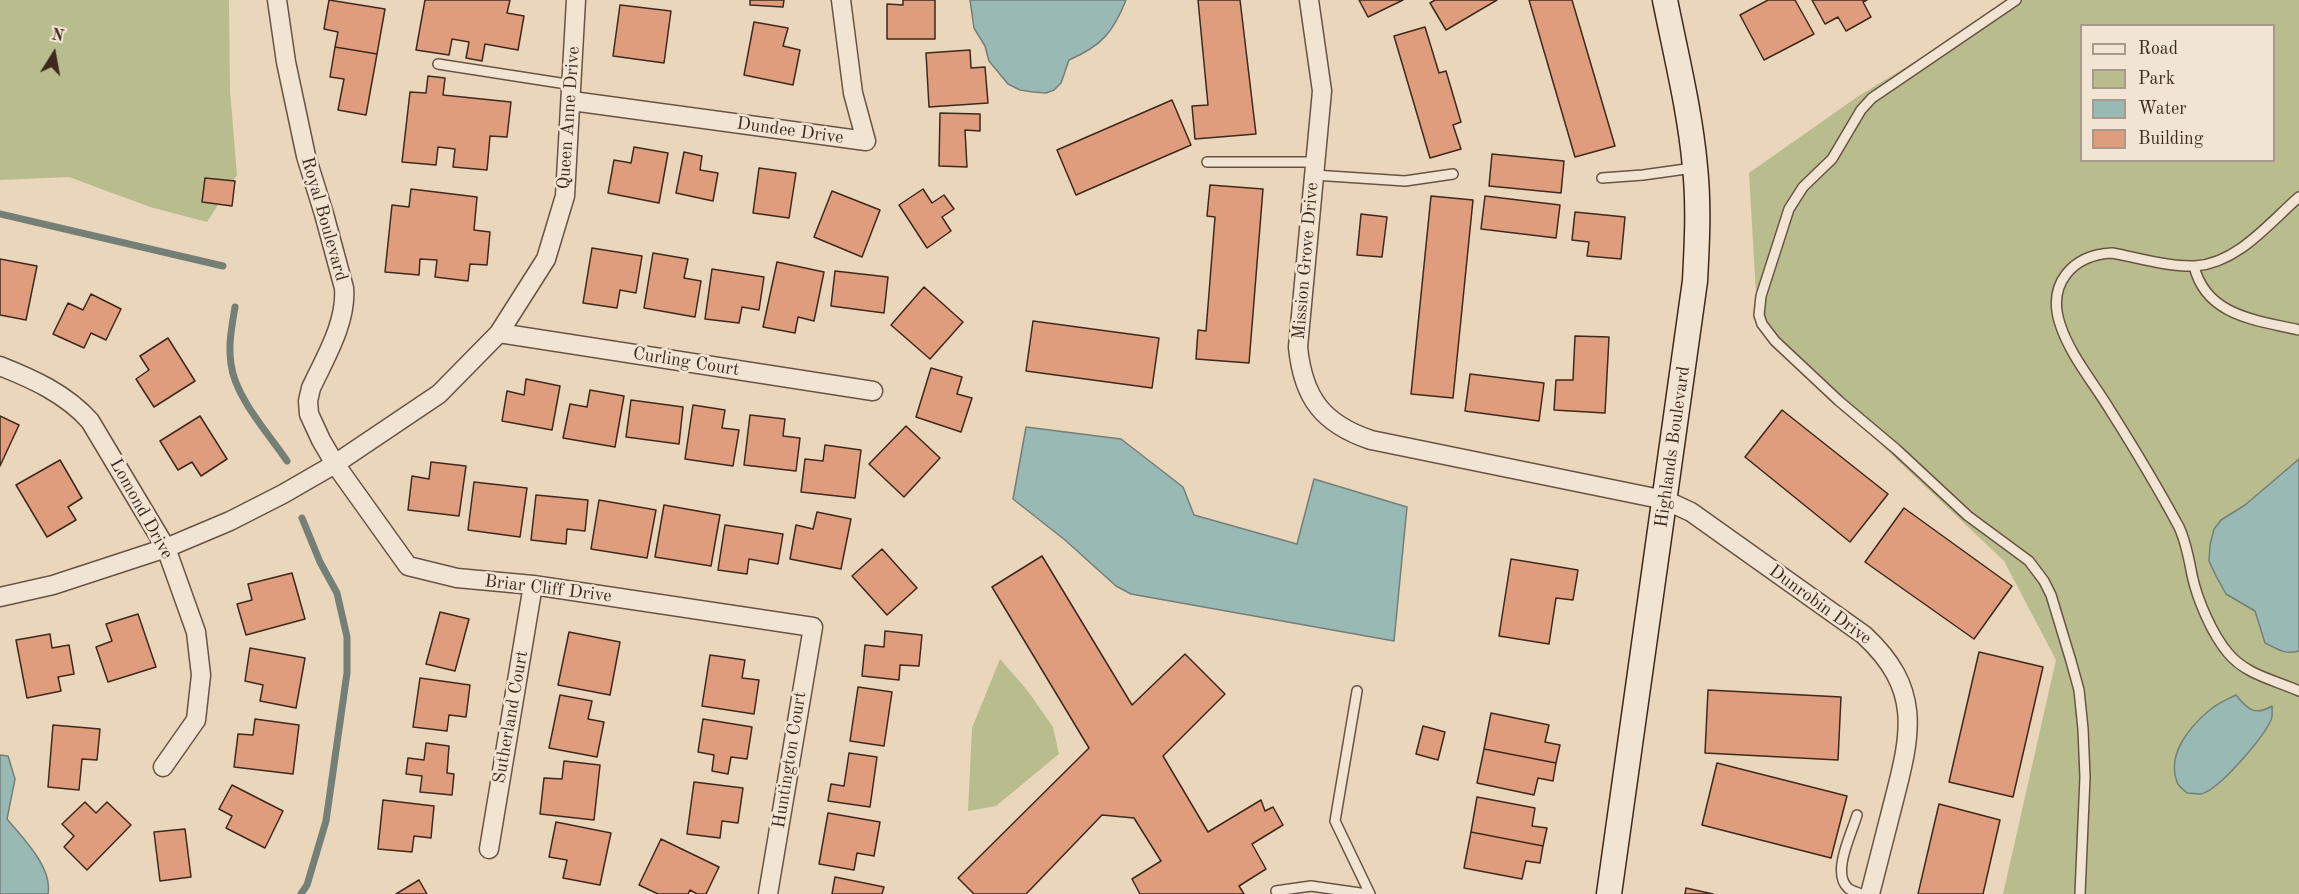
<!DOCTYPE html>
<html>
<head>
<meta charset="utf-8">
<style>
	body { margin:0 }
	#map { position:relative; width:2299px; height:894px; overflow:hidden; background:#ead6bb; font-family:"Old Standard TT",serif }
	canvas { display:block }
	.legend { position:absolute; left:2080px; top:24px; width:195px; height:138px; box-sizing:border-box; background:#f1e4d3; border:2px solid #a9998a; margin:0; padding:8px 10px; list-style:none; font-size:18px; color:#3e291d }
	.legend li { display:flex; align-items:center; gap:12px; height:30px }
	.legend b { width:30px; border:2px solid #a9998a }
	.north { position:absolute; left:24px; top:24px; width:60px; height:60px; -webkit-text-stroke:4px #f1e4d3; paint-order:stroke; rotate:11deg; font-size:16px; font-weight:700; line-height:24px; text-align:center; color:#3e291d }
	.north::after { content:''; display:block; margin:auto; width:21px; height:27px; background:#3e291d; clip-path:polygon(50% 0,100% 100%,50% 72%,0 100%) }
</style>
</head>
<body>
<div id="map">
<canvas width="2299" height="894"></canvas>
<ul class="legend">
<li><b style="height:8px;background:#f1e4d3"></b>Road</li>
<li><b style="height:16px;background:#b9bd8e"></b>Park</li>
<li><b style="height:16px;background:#98b9b4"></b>Water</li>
<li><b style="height:16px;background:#e09d7e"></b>Building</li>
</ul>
<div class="north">N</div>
</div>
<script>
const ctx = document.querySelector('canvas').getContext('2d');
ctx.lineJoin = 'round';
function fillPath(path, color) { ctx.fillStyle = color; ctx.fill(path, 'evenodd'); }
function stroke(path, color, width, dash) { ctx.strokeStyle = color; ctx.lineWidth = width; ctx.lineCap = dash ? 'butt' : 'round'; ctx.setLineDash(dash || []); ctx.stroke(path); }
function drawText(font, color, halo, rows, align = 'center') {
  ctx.font = font + ' "Old Standard TT",serif'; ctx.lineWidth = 5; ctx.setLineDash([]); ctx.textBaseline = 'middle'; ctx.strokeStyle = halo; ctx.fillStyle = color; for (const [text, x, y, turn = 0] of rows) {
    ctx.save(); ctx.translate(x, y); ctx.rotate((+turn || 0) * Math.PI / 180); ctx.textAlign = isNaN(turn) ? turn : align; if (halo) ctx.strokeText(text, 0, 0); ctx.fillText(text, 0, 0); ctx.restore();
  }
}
fillPath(new Path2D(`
	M 0,0 L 229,0 L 230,90 L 237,175 L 207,222 L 150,207 L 69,177 L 0,180 Z
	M 2016,0 L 2299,0 L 2299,459 L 2245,505 L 2221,520 L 2214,529 L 2210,545 L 2209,561 L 2216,576 L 2226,594 L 2255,611 L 2265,643 L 2291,653 L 2299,651 L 2299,894 L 2003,894 L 2056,660 L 2004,561 L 1758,328 L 1749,173 L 1857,97 ZM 2082,26 L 2274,26 L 2274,160 L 2082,160 ZM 2244,706 C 2253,711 2263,713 2272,719 C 2254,744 2237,768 2213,788 Z
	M 1000,659 L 1027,690 L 1053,727 L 1059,754 L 996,806 L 968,811 L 972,728 Z`), '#b9bd8e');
const water = new Path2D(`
	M 970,0 L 1126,0 C 1113,33 1101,46 1069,60 L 1061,83 L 1054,90 L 1046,93 L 1033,92 L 1020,90 L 1008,84 L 989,61 L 985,46 L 974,28 Z
	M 1026,427 L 1121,439 L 1183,487 L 1194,515 L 1297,544 L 1314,479 L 1407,507 L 1394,641 L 1131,594 L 1116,586 L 1065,540 L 1013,499 Z
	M 2299,459 L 2299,651 C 2285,655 2277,649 2265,643 L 2255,611 L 2226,594 L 2216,576 L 2209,561 L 2210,545 L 2214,529 L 2221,520 L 2245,505 Z
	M 2236,695 C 2248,710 2255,716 2272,706 C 2272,710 2273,716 2271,720 C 2263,738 2219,790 2201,794 C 2197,794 2191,793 2187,793 C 2184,790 2178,786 2177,782 C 2166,754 2191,725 2211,709 C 2218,703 2228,699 2236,695 Z
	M 0,755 L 8,756 L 15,779 L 7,819 C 23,838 53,868 48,894 L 0,894 Z`);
fillPath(water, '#98b9b4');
stroke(water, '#747f78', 1.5);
stroke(new Path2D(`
	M 0,214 L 223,266
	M 235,307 C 232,326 228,344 231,364 C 235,397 268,433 287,461
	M 301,894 L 307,885 L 326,821 L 347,673 L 347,637 L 337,593 L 320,562 L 302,518`), '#747f78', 7);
const building = new Path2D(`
	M 329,0 L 385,9 L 377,54 L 335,47 L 338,32 L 324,29 Z
	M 425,0 L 510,0 L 507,13 L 524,16 L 518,50 L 485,44 L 482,61 L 466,58 L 469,42 L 452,39 L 449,55 L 416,50 Z
	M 750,0 L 784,0 L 783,7 L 750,5 Z
	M 903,0 L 935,0 L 935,39 L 887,39 L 887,4 L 903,5 Z
	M 1198,0 L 1240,0 L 1256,134 L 1195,139 L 1192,106 L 1208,105 Z
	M 1359,0 L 1403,0 L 1368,17 Z
	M 1435,0 L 1497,0 L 1446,30 L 1430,3 Z
	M 1529,0 L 1572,0 L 1615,146 L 1575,157 Z
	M 1768,0 L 1795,0 L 1814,34 L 1764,60 L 1740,15 Z
	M 1812,0 L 1867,0 L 1863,2 L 1871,17 L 1846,31 L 1838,17 L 1825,24 Z
	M 620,5 L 671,11 L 664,63 L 613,56 Z
	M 754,22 L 788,28 L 783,46 L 800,50 L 793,85 L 744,75 Z
	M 1425,27 L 1439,73 L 1446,71 L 1461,122 L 1453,125 L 1461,149 L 1430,158 L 1394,36 Z
	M 335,47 L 377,54 L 366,115 L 338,110 L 344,79 L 330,77 Z
	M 970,50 L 971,68 L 985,67 L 988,103 L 929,107 L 926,53 Z
	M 428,76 L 445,78 L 443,95 L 511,102 L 507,137 L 490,136 L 487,170 L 453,167 L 455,149 L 438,147 L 436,165 L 402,162 L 410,92 L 426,93 Z
	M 1172,100 L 1191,145 L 1076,195 L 1057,150 Z
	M 940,113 L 980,114 L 980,131 L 965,130 L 967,167 L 939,166 Z
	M 634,147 L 668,153 L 659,203 L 608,193 L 614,160 L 631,163 Z
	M 684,152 L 702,156 L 700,170 L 718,173 L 713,201 L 676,193 Z
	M 1492,154 L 1564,161 L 1561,193 L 1489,186 Z
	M 759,168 L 796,173 L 789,218 L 753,213 Z
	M 205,178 L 235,181 L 232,206 L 202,202 Z
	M 1210,185 L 1263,189 L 1249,363 L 1196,359 L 1198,330 L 1206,331 L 1215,217 L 1207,216 Z
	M 411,189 L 477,197 L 474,230 L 490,232 L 487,265 L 470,264 L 468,281 L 435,277 L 437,260 L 420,259 L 419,275 L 385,272 L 392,205 L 409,207 Z
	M 923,189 L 932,203 L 944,195 L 954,209 L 942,217 L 951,231 L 927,248 L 899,205 Z
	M 832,191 L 880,210 L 862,257 L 814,237 Z
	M 1431,196 L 1473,200 L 1453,398 L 1411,394 Z
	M 1485,196 L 1560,205 L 1556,238 L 1481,229 Z
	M 1575,212 L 1625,217 L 1621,259 L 1587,256 L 1589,242 L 1572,240 Z
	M 1361,214 L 1387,217 L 1382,257 L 1357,255 Z
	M 592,248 L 642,256 L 636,293 L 620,290 L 617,308 L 583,303 Z
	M 653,253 L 688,259 L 684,278 L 701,281 L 695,317 L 644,308 Z
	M 0,259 L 37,266 L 26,320 L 0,315 Z
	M 777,262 L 824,272 L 814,321 L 798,317 L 795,333 L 763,327 Z
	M 712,269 L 764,277 L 759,310 L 742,307 L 739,323 L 705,319 Z
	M 835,271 L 888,277 L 884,313 L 831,306 Z
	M 924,287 L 963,322 L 930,359 L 891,325 Z
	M 91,294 L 121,309 L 106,340 L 91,333 L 84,348 L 53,334 L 68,303 L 83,310 Z
	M 1033,321 L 1159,338 L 1152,388 L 1026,371 Z
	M 1575,336 L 1609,337 L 1605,413 L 1554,410 L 1556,380 L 1573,380 Z
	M 168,338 L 195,381 L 154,407 L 136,379 L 149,370 L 140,356 Z
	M 931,368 L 962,377 L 957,394 L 972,398 L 961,432 L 916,417 Z
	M 1470,374 L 1544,383 L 1539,421 L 1465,411 Z
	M 526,379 L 560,386 L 552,430 L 502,421 L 507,391 L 524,395 Z
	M 590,390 L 624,396 L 615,447 L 563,438 L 570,404 L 587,407 Z
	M 631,400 L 683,407 L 679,444 L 626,437 Z
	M 693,405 L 725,410 L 722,428 L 739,430 L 733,466 L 685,459 Z
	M 1782,410 L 1888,494 L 1850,542 L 1745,457 Z
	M 750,415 L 785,419 L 783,436 L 800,438 L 796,471 L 744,465 Z
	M 0,416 L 19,425 L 0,466 Z
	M 200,416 L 227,459 L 201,476 L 192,462 L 178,470 L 160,441 Z
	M 906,426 L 940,458 L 904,497 L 869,464 Z
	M 825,445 L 861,450 L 855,498 L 801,492 L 805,459 L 823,461 Z
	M 60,460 L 82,498 L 68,507 L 76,520 L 47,537 L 16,485 Z
	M 431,462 L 466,466 L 459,516 L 408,510 L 412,476 L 429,479 Z
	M 474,482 L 527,488 L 520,537 L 468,530 Z
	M 536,495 L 588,500 L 585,531 L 567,529 L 566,544 L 531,540 Z
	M 599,500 L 656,510 L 647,558 L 591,549 Z
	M 664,505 L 720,515 L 711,566 L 655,557 Z
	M 1904,508 L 2012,586 L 1974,639 L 1865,562 Z
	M 817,512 L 851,519 L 841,569 L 790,559 L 796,525 L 813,529 Z
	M 725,525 L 783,534 L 778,564 L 749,559 L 747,574 L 718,570 Z
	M 882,549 L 917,588 L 887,615 L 852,576 Z
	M 1042,556 L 1132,705 L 1185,654 L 1225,694 L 1163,756 L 1208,832 L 1261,800 L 1265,811 L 1273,807 L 1283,825 L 1252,844 L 1266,869 L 1239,886 L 1244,894 L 1140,894 L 1132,879 L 1161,861 L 1134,818 L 1102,815 L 1026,894 L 974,894 L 958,878 L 1089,748 L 992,587 Z
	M 1511,559 L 1578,570 L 1573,600 L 1556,598 L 1549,644 L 1499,636 Z
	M 292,573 L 305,619 L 246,635 L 237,604 L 252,600 L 248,584 Z
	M 440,612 L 469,619 L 455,671 L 426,664 Z
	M 138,614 L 156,667 L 108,682 L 96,647 L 112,641 L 106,624 Z
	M 885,631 L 922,635 L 919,666 L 900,665 L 899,680 L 862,676 L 865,645 L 884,647 Z
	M 569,632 L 620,642 L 610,695 L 558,685 Z
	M 50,634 L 52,648 L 69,645 L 74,674 L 58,677 L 61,691 L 27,698 L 16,640 Z
	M 250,648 L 305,658 L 296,708 L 260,701 L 263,685 L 245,681 Z
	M 1979,652 L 2043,667 L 2013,797 L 1949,782 Z
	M 710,655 L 745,660 L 742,678 L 759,680 L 754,714 L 702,706 Z
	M 420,678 L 470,685 L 466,717 L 449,715 L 447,731 L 413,727 Z
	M 858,687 L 892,692 L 884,746 L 850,741 Z
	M 1708,690 L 1841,697 L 1838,760 L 1705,753 Z
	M 560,695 L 592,701 L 588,719 L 604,722 L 597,757 L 549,748 Z
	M 1491,713 L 1549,725 L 1545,742 L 1560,745 L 1556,763 L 1484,749 Z
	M 255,719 L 299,725 L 293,774 L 234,767 L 238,734 L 253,735 Z
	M 703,719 L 752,727 L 747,759 L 731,757 L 728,774 L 712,771 L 714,755 L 698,752 Z
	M 53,725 L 100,729 L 97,760 L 82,759 L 79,790 L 48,787 Z
	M 1423,726 L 1445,732 L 1438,760 L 1416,754 Z
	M 426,743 L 449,746 L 447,773 L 454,774 L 452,795 L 420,792 L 422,776 L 406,774 L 408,758 L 424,760 Z
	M 1484,749 L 1556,763 L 1553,781 L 1538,778 L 1534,795 L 1477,783 Z
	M 849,753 L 877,757 L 870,807 L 828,801 L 831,784 L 844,786 Z
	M 564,761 L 600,765 L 594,820 L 540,814 L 544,778 L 562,779 Z
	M 1717,763 L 1847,796 L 1831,858 L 1702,825 Z
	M 694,782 L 743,788 L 738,823 L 722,821 L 720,838 L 687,834 Z
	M 232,785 L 283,811 L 265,848 L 226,828 L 232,816 L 219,809 Z
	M 1477,797 L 1535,808 L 1532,826 L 1547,828 L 1543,846 L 1471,832 Z
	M 383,800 L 434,806 L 431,838 L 414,836 L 412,852 L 378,849 Z
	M 85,802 L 96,813 L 107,802 L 131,825 L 87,870 L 64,847 L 74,836 L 62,824 Z
	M 1939,804 L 2000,820 L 1983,894 L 1918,894 Z
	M 828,813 L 880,822 L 874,856 L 857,853 L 854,870 L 819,864 Z
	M 556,822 L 611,833 L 600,885 L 563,878 L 567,860 L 549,857 Z
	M 185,829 L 191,877 L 160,881 L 154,832 Z
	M 1471,832 L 1543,846 L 1540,863 L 1526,861 L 1522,879 L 1464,868 Z
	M 661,839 L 719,867 L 706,894 L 697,894 L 690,890 L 688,894 L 658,894 L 639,885 Z
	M 835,877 L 884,887 L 882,894 L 832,894 Z
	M 419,880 L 427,894 L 396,894 Z
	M 1686,888 L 1713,894 L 1685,894 Z`);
fillPath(building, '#e09d7e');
stroke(building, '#3e291d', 1.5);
const lane = new Path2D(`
	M 2016,0 L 1872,98 L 1861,110 L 1832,159 L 1803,187 L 1789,209 L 1761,296 L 1759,315 L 1762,324 L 1775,341 L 1839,401 L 1896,449 L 1968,516 L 2029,561 L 2044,581 L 2051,595 L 2071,661 L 2079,690 L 2083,729 L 2085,777 L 2080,894
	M 438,64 L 573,85
	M 1207,162 L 1316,162
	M 1314,175 L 1405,181 L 1453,174
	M 1602,178 L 1643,175 L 1693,168
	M 2299,197 C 2269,223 2238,263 2195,266 C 2168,267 2139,258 2112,253 C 2072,255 2047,284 2060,324 C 2070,355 2093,382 2110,410 C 2134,448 2158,488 2179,527 C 2186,542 2189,559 2192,575 C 2197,599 2212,634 2228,653 C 2246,675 2275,680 2299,691
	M 2194,266 C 2206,316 2256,320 2299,330
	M 1357,691 L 1335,821 L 1370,894
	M 1857,815 C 1852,833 1831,873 1848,888 C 1851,891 1857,892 1861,894
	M 1276,891 L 1311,886 L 1367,894`);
const street = new Path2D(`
	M 277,0 L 286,62 L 306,156 L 324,214 L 344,288 C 347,322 325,358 311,388 L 308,401 L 309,414 L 321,440 L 335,464 L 408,566 L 457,578 L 533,585 L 813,627 L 768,894
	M 1309,0 L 1322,91 L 1298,347 C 1303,398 1323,424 1371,440 L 1665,500 L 1691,512 L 1864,635 C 1921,688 1912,731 1894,800 C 1886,831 1878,863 1870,894
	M 572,101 L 866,141 L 853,93 L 841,0
	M 499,333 L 873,391
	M 0,366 C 33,379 66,394 90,421 L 166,548 L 196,632 L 201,675 L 196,720 L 163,767
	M 0,597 L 53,585 L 166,548 L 230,521 L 283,494 L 335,464 L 439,394 L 499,333 L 546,259 L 565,196 L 576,0
	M 489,849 L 533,585`);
const secondary = new Path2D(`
	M 1609,894 L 1695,281 C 1697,243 1699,205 1695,167 C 1690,111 1676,55 1665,0`);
stroke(lane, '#695444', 12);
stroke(street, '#695444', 21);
stroke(secondary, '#3e291d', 27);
stroke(lane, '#f1e4d3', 9);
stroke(street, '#f1e4d3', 18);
stroke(secondary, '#f1e4d3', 24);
drawText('18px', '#3e291d', '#f1e4d3', [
	["Queen Anne Drive",569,118,-86],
	["Dundee Drive",790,131,8],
	["Royal Boulevard",324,219,74],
	["Mission Grove Drive",1306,261,-85],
	["Curling Court",686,362,9],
	["Highlands Boulevard",1673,447,-82],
	["Lomond Drive",141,509,61],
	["Briar Cliff Drive",548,589,7],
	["Dunrobin Drive",1820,605,36],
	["Sutherland Court",511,717,-80],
	["Huntington Court",790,760,-81]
]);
</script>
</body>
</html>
